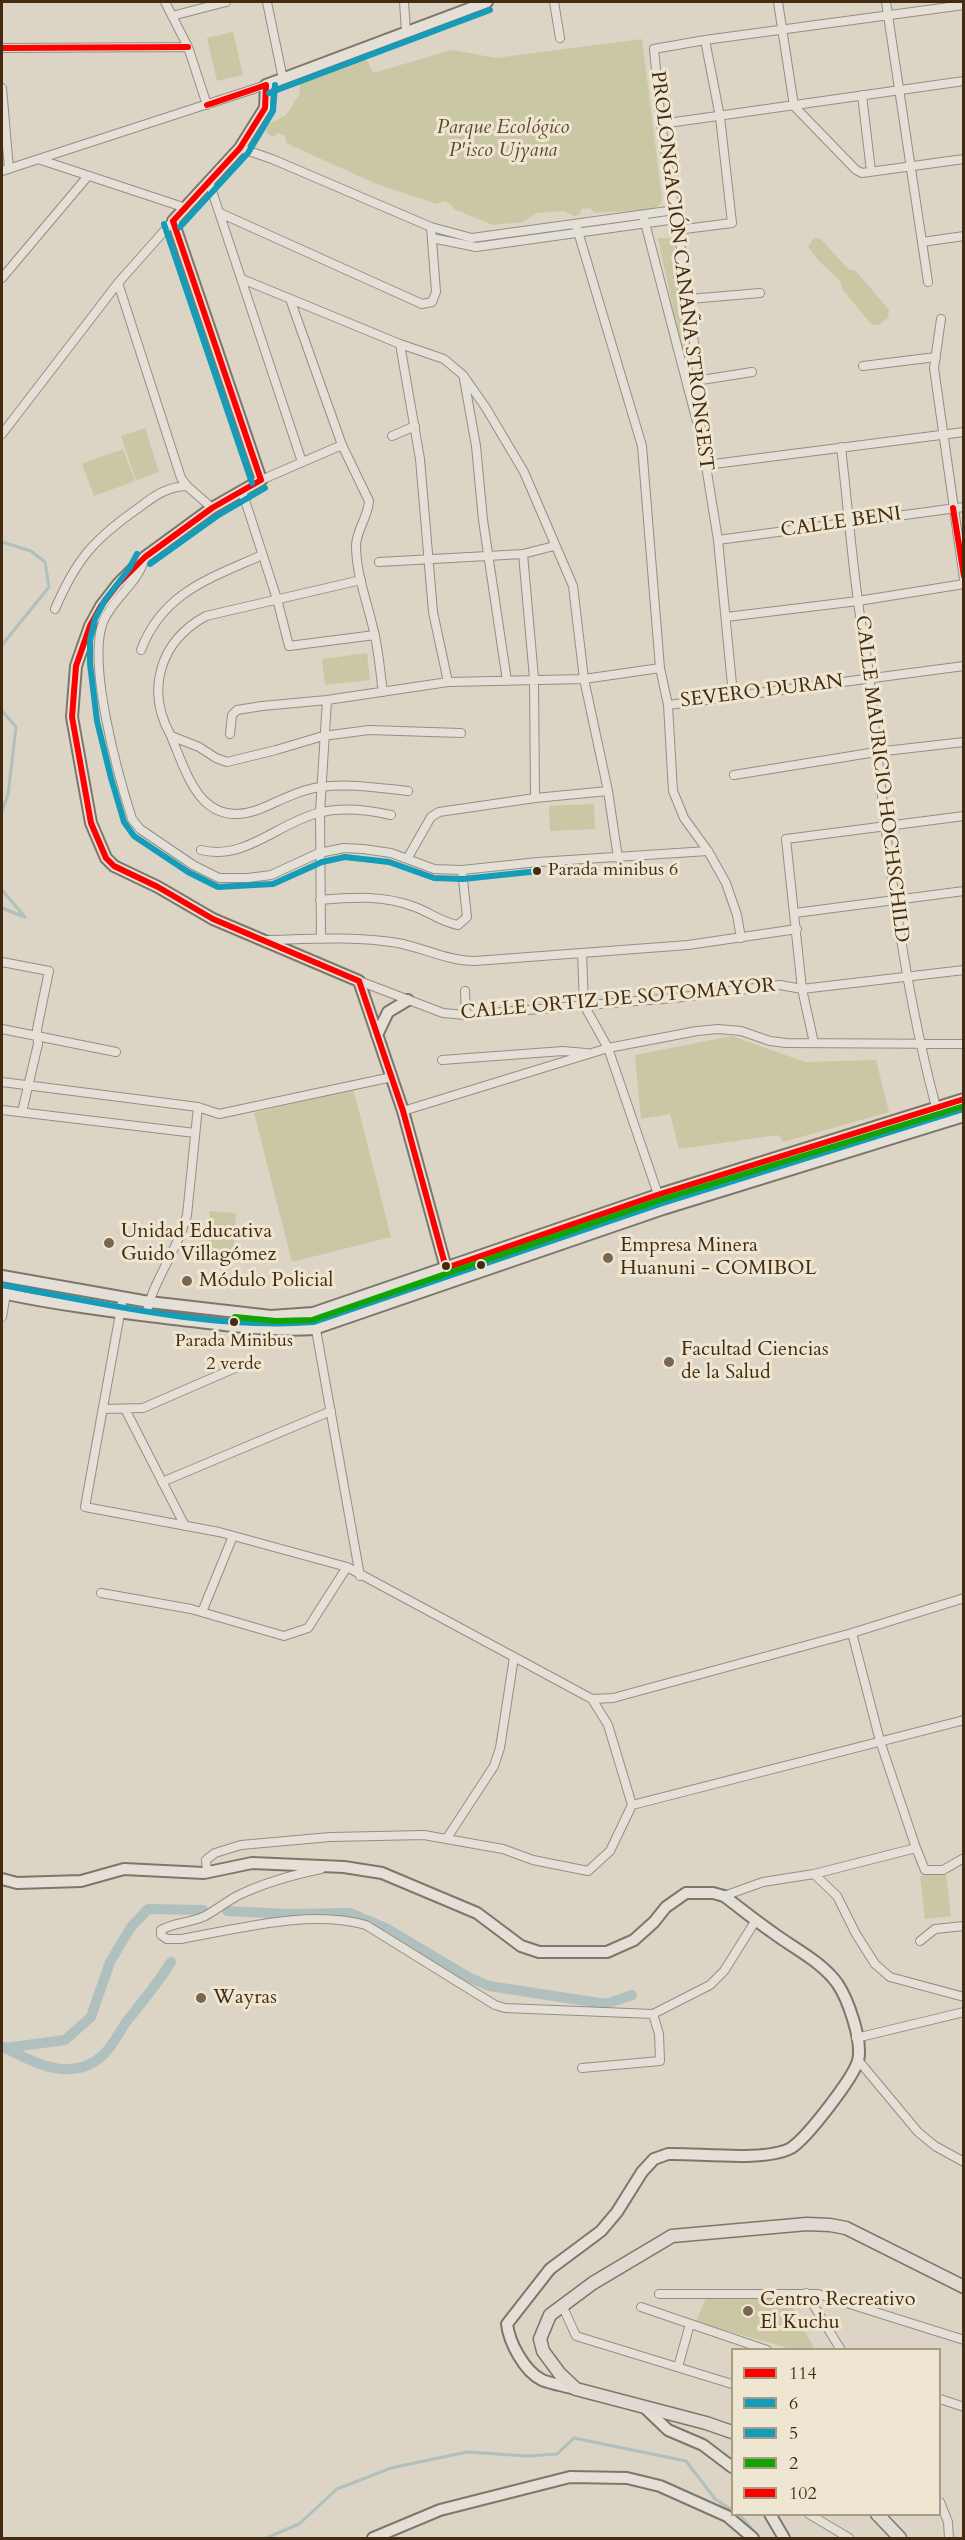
<!DOCTYPE html>
<html>
<head>
<meta charset="utf-8">
<style>
	body { margin:0 }
	#map { position:relative; width:965px; height:2540px; overflow:hidden; background:#dcd4c4; font-family:Cardo,serif }
	canvas { display:block }
	.frame { position:absolute; inset:0; border:3px solid #432b11; pointer-events:none }
	.legend { position:absolute; left:731px; top:2348px; width:210px; height:168px; box-sizing:border-box; background:#efe6d2; border:2px solid #aa9b85; margin:0; padding:8px 10px; list-style:none; font-size:18px; color:#432b11 }
	.legend li { display:flex; align-items:center; gap:12px; height:30px }
	.legend b { width:30px; border:2px solid #aa9b85 }
</style>
</head>
<body>
<div id="map">
<canvas width="965" height="2540"></canvas>
<div class="frame"></div>
<ul class="legend">
<li><b style="height:8px;background:#f00"></b>114</li>
<li><b style="height:8px;background:#149cb8"></b>6</li>
<li><b style="height:8px;background:#149cb8"></b>5</li>
<li><b style="height:8px;background:#11a404"></b>2</li>
<li><b style="height:8px;background:#f00"></b>102</li>
</ul>
</div>
<script>
const ctx = document.querySelector('canvas').getContext('2d');
ctx.lineJoin = 'round';
function fillPath(path, color) { ctx.fillStyle = color; ctx.fill(path, 'evenodd'); }
function stroke(path, color, width, dash) { ctx.strokeStyle = color; ctx.lineWidth = width; ctx.lineCap = dash ? 'butt' : 'round'; ctx.setLineDash(dash || []); ctx.stroke(path); }
function drawText(font, color, halo, rows, align = 'center') {
  ctx.font = font + ' Cardo,serif'; ctx.lineWidth = 6; ctx.setLineDash([]); ctx.textBaseline = 'middle'; ctx.strokeStyle = halo; ctx.fillStyle = color; for (const [text, x, y, turn = 0] of rows) {
    ctx.save(); ctx.translate(x, y); ctx.rotate((+turn || 0) * Math.PI / 180); ctx.textAlign = isNaN(turn) ? turn : align; if (halo) ctx.strokeText(text, 0, 0); ctx.fillText(text, 0, 0); ctx.restore();
  }
}
fillPath(new Path2D(`
	M 233,32 L 243,75 L 217,81 L 207,38 Z
	M 642,39 L 662,198 L 661,204 L 654,209 L 595,213 L 590,208 L 582,209 L 579,215 L 575,216 L 564,211 L 537,213 L 523,222 L 493,225 L 454,209 L 451,204 L 443,201 L 437,204 L 379,185 L 286,143 L 285,136 L 278,133 L 272,137 L 266,132 L 269,124 L 286,115 L 299,95 L 301,79 L 365,56 L 373,73 L 452,50 L 496,58 Z
	M 658,238 L 673,238 L 689,369 L 686,370 Z
	M 814,238 L 820,238 L 848,269 L 856,271 L 889,310 L 888,318 L 879,325 L 871,324 L 842,289 L 841,282 L 818,260 L 808,246 Z
	M 145,428 L 159,472 L 136,480 L 121,436 Z
	M 123,449 L 135,481 L 94,496 L 82,464 Z
	M 367,653 L 370,680 L 325,685 L 322,659 Z
	M 594,804 L 595,829 L 550,831 L 549,806 Z
	M 732,1036 L 805,1062 L 876,1060 L 889,1112 L 783,1142 L 778,1135 L 679,1149 L 670,1114 L 641,1119 L 635,1055 Z
	M 353,1088 L 391,1237 L 292,1262 L 254,1113 Z
	M 210,1211 L 236,1213 L 233,1259 L 206,1257 Z
	M 946,1873 L 951,1916 L 925,1919 L 920,1876 Z
	M 766,2292 L 789,2300 L 813,2346 L 812,2349 L 791,2349 L 696,2322 L 707,2295 Z`), '#cac7a5');
stroke(new Path2D(`
	M 2,542 L 31,551 L 45,562 L 49,587 L 2,645
	M 2,711 L 16,727 L 8,795 L 2,811
	M 2,890 L 25,917
	M 2,908 L 22,916
	M 739,2514 L 760,2538
	M 266,2538 L 299,2524 L 337,2489 L 391,2468 L 467,2452 L 528,2456 L 557,2454 L 574,2438 L 686,2461 L 715,2499 L 732,2510`), '#afc0be', 3);
stroke(new Path2D(`
	M 227,1911 L 288,1914 L 350,1913 L 386,1928 L 470,1978 L 489,1986 L 606,2004 L 632,1995
	M 4,2047 C 35,2064 73,2083 103,2055 C 113,2046 119,2032 127,2021 C 143,2001 158,1983 171,1962
	M 5,2048 L 65,2040 L 91,2017 L 110,1962 L 131,1927 L 148,1909 L 203,1910`), '#afc0be', 10);
const street = new Path2D(`
	M 165,2 L 188,47 L 207,105
	M 267,2 L 283,79
	M 404,2 L 406,31
	M 554,2 L 560,38
	M 778,2 L 794,106 L 856,170 L 862,173 L 964,159
	M 886,2 L 922,242 L 964,236
	M 172,16 L 226,2
	M 2,48 L 188,47
	M 2,88 L 9,169
	M 862,95 L 871,171
	M 661,124 L 964,81
	M 240,148 L 272,159 L 431,227 L 472,238 L 675,210
	M 41,160 L 186,208
	M 2,171 L 266,85
	M 209,182 L 302,462
	M 220,213 L 422,304 L 432,302 L 436,292 L 431,227
	M 644,219 L 697,422
	M 576,225 L 642,446 L 660,668 L 668,705 L 673,791 L 684,818 L 708,851 L 726,883 L 737,915 L 741,938
	M 677,230 L 732,223 L 720,117 L 705,40
	M 432,238 L 476,247 L 676,219
	M 922,242 L 928,282
	M 2,278 L 88,176
	M 242,279 L 400,344 L 444,359 L 463,375 L 486,408 L 524,472 L 573,586 L 584,679 L 608,791 L 618,858
	M 118,283 L 181,478 L 187,486 L 212,508
	M 290,299 L 342,445 L 369,501 C 368,517 357,529 356,545 C 356,575 368,604 374,632 C 379,652 380,672 383,692
	M 689,299 L 760,293
	M 941,319 L 934,368 L 964,579
	M 400,344 L 420,459 L 433,612 L 448,682
	M 863,366 L 936,357
	M 464,379 L 476,446 L 483,520 L 507,681
	M 695,381 L 752,372
	M 2,434 L 118,283 L 173,221
	M 392,436 L 415,426
	M 841,447 C 847,498 851,550 858,601 C 861,628 867,654 870,682 C 884,824 899,968 936,1107
	M 706,465 L 964,432
	M 261,480 L 342,445
	M 242,491 L 277,599 L 289,646 L 375,635
	M 718,540 L 964,507
	M 523,554 L 534,678 L 535,798
	M 144,561 C 136,585 113,598 103,622 C 87,664 118,775 132,819 L 140,829 L 193,865 L 219,878 L 248,878 L 271,875 L 319,853 L 344,848 L 363,849 L 391,853 L 434,869 L 462,870 L 538,862 L 708,851
	M 379,562 L 523,554 L 554,546
	M 361,580 L 206,616 C 160,641 145,690 171,736 L 199,747 L 216,758 L 227,762 L 276,750 L 323,736 L 369,730 L 461,733
	M 55,609 C 76,560 93,540 137,509 C 153,497 165,487 187,486
	M 726,617 L 858,601 L 964,584
	M 141,650 C 163,592 211,578 262,555
	M 733,695 L 718,540 L 701,435 L 698,380 L 689,299 L 661,124 L 654,49 L 705,40 L 964,5
	M 668,705 L 964,666
	M 230,734 L 232,715 L 237,710 L 262,706 L 327,700 L 448,682 L 584,679 L 660,668
	M 171,736 C 188,777 202,831 260,809 C 279,801 299,790 320,787 C 349,783 379,788 408,791
	M 734,775 L 876,752 L 964,742
	M 201,850 C 245,861 278,823 318,813 C 340,807 369,810 391,815
	M 407,859 L 431,817 L 439,812 L 535,798 L 608,791
	M 320,900 C 353,897 384,895 415,907 C 431,913 441,922 458,925 L 467,917 L 462,870
	M 795,913 L 964,891
	M 321,939 L 320,812 L 327,700
	M 266,940 C 310,939 354,936 398,943 C 424,948 448,961 475,961 L 688,945 L 797,929
	M 582,953 L 584,1005 L 608,1048 L 663,1209
	M 2,962 L 49,971 L 37,1029 L 38,1044 L 22,1112
	M 359,981 L 443,1013 L 466,1015 L 674,998 L 780,985 L 802,989 L 964,970
	M 465,991 L 466,1015
	M 2,1029 L 116,1052
	M 814,1043 L 802,989 L 786,839 L 964,816
	M 442,1060 L 563,1051 L 586,1053
	M 2,1082 L 198,1107 L 219,1114 L 392,1077
	M 2,1110 L 195,1133
	M 403,1111 L 608,1048 L 697,1031 L 718,1029 L 741,1031 L 770,1041 L 786,1043 L 964,1044
	M 123,1297 L 85,1507 L 219,1532 L 347,1567 L 516,1658 L 592,1699 L 608,1725 L 632,1805 L 610,1851 L 588,1871 L 533,1860 L 503,1849 L 424,1835 L 330,1837 L 241,1845 L 215,1853 L 206,1860 L 207,1872
	M 313,1313 L 360,1576
	M 146,1315 C 153,1280 178,1250 187,1215 L 198,1107
	M 2,1317 L 6,1294
	M 103,1409 L 143,1408 L 242,1365
	M 125,1409 L 185,1526
	M 162,1482 L 331,1411
	M 101,1593 L 191,1609 L 284,1636 L 308,1628 L 347,1567
	M 202,1612 L 233,1536
	M 852,1633 L 880,1741 L 916,1848
	M 592,1699 L 613,1698 L 852,1633 L 964,1598
	M 632,1805 L 964,1720
	M 447,1838 L 494,1766 L 500,1748 L 514,1657
	M 321,1869 C 292,1875 263,1883 237,1896 C 226,1902 216,1910 205,1916 C 191,1923 174,1922 161,1930 L 161,1935 L 167,1939 L 181,1939 C 239,1929 309,1909 366,1925 L 495,2005 L 505,2008 L 653,2014 L 710,1985 L 724,1971 L 756,1920
	M 814,1874 L 837,1896 L 856,1934 L 875,1964 L 890,1977 L 964,1997
	M 724,1896 L 763,1882 L 814,1874 L 916,1848 L 925,1870 L 943,1870 L 964,1858
	M 920,1941 L 935,1929 L 964,1926
	M 856,2038 L 964,2012
	M 858,2060 L 918,2132 L 935,2146 L 964,2162
	M 582,2068 L 660,2061 L 659,2034 L 653,2014
	M 806,2293 L 841,2350
	M 659,2294 L 818,2294 L 964,2340
	M 562,2305 L 576,2336 L 732,2384
	M 641,2307 L 767,2350
	M 678,2367 L 690,2324
	M 940,2399 L 964,2407
	M 940,2502 L 948,2522 L 949,2538
	M 809,2514 L 849,2538`);
const secondary = new Path2D(`
	M 377,1035 L 388,1012 L 408,1000
	M 446,1268 L 403,1111 L 359,981 L 213,919 L 158,887 L 114,866 L 106,858 L 91,823 L 72,717 L 76,666 L 90,626 L 101,606 L 118,584 L 145,557 L 212,508 L 261,480 L 173,221 L 240,148 L 265,108 L 266,85 L 487,2
	M 2,1276 L 149,1302 L 271,1316 L 313,1313 L 657,1195 L 964,1099
	M 2,1293 C 58,1305 116,1312 173,1319 C 220,1324 267,1332 314,1329 L 663,1209 L 964,1116
	M 2,1879 L 17,1883 L 81,1881 L 124,1869 L 204,1873 L 252,1863 L 344,1867 L 382,1873 L 477,1913 L 521,1946 L 539,1952 L 607,1952 L 634,1940 L 654,1922 L 666,1907 L 686,1893 L 713,1893 L 724,1896 C 740,1908 756,1921 772,1932 C 793,1948 821,1961 837,1983 C 848,1999 863,2041 858,2061 C 853,2078 807,2138 791,2148 C 766,2162 699,2153 668,2154 L 654,2159 L 642,2172 L 617,2212 L 601,2231 L 550,2269 L 507,2324 C 509,2342 524,2371 542,2380 C 552,2384 565,2386 575,2389
	M 644,2407 L 668,2430 L 703,2445 L 732,2467
	M 770,2514 L 784,2538
	M 373,2538 L 440,2510 L 570,2477 L 627,2478 L 660,2486 L 727,2516 L 753,2538`);
const primary = new Path2D(`
	M 732,2432 L 706,2423 L 576,2389 L 560,2374 L 543,2351 L 540,2339 L 550,2315 L 593,2283 L 672,2236 L 807,2224 L 830,2225 L 846,2228 L 964,2287
	M 877,2514 L 900,2538`);
stroke(street, '#968e81', 10);
stroke(secondary, '#7f766a', 14);
stroke(primary, '#7f766a', 15);
stroke(street, '#e4e0d8', 8);
stroke(secondary, '#e4e0d8', 10);
stroke(primary, '#dfdbd2', 12);
stroke(new Path2D(`
	M 2,48 L 188,47
	M 207,105 L 266,85
	M 173,221 L 261,480
	M 173,221 L 240,148 L 265,108 L 266,85
	M 261,480 L 212,508 L 145,557 L 118,584 L 101,606 L 90,626 L 76,666 L 72,717 L 91,823 L 106,858 L 114,866 L 158,887 L 213,919 L 359,981
	M 359,981 L 403,1111 L 446,1268
	M 446,1268 L 657,1195 L 964,1099`), '#f00', 6);
stroke(new Path2D(`
	M 269,93 L 490,10
	M 164,224 L 252,483
	M 180,227 L 248,153 L 273,111 L 275,85
	M 137,554 L 129,569 L 105,600 L 95,619 L 90,640 L 90,664 L 97,721 L 111,778 L 124,822 L 134,836 L 188,872 L 218,887 L 273,884 L 322,862 L 345,857 L 389,862 L 434,878 L 463,879 L 539,871
	M 150,564 L 217,516 L 265,488`), '#149cb8', 6);
stroke(new Path2D(`
	M 2,1285 C 100,1303 214,1330 314,1322 L 660,1204 L 964,1109`), '#149cb8', 6);
stroke(new Path2D(`
	M 235,1317 L 276,1321 L 312,1320 L 660,1200 L 961,1107`), '#11a404', 6);
stroke(new Path2D(`
	M 953,508 L 964,576`), '#f00', 6);
for (const [x, y, r, color] of [
	[537,871,5,"#432b11"],
	[109,1243,6,"#796650"],
	[608,1258,6,"#796650"],
	[481,1265,5,"#432b11"],
	[446,1266,5,"#432b11"],
	[187,1281,6,"#796650"],
	[234,1322,5,"#432b11"],
	[669,1362,6,"#796650"],
	[201,1998,6,"#796650"],
	[748,2311,6,"#796650"]
]) { const dot = new Path2D(); dot.arc(x, y, r, 0, 2 * Math.PI); ctx.fillStyle = color; ctx.fill(dot); stroke(dot, '#efe6d2', 2); }
drawText('18px', '#432b11', '#efe6d2', [
	["Parada minibus 6",548,871],
	["Parada Minibus",234,1342,"center"],
	["2 verde",234,1365,"center"]
], 'left');
drawText('italic 20px', '#5b482a', '#efe6d2', [
	["Parque Ecológico",503,128],
	["P'isco Ujyana",503,151]
]);
drawText('20px', '#432b11', '#efe6d2', [
	["PROLONGACIÓN CANAÑA STRONGEST",681,271,83],
	["CALLE BENI",841,523,-8],
	["SEVERO DURAN",762,692,-7],
	["CALLE MAURICIO HOCHSCHILD",881,779,83],
	["CALLE ORTIZ DE SOTOMAYOR",618,1000,-5]
]);
drawText('20px', '#432b11', '#efe6d2', [
	["Unidad Educativa",121,1232],
	["Guido Villagómez",121,1255],
	["Empresa Minera",620,1246],
	["Huanuni - COMIBOL",620,1269],
	["Módulo Policial",199,1281],
	["Facultad Ciencias",681,1350],
	["de la Salud",681,1373],
	["Wayras",213,1998],
	["Centro Recreativo",760,2300],
	["El Kuchu",760,2323]
], 'left');
</script>
</body>
</html>
